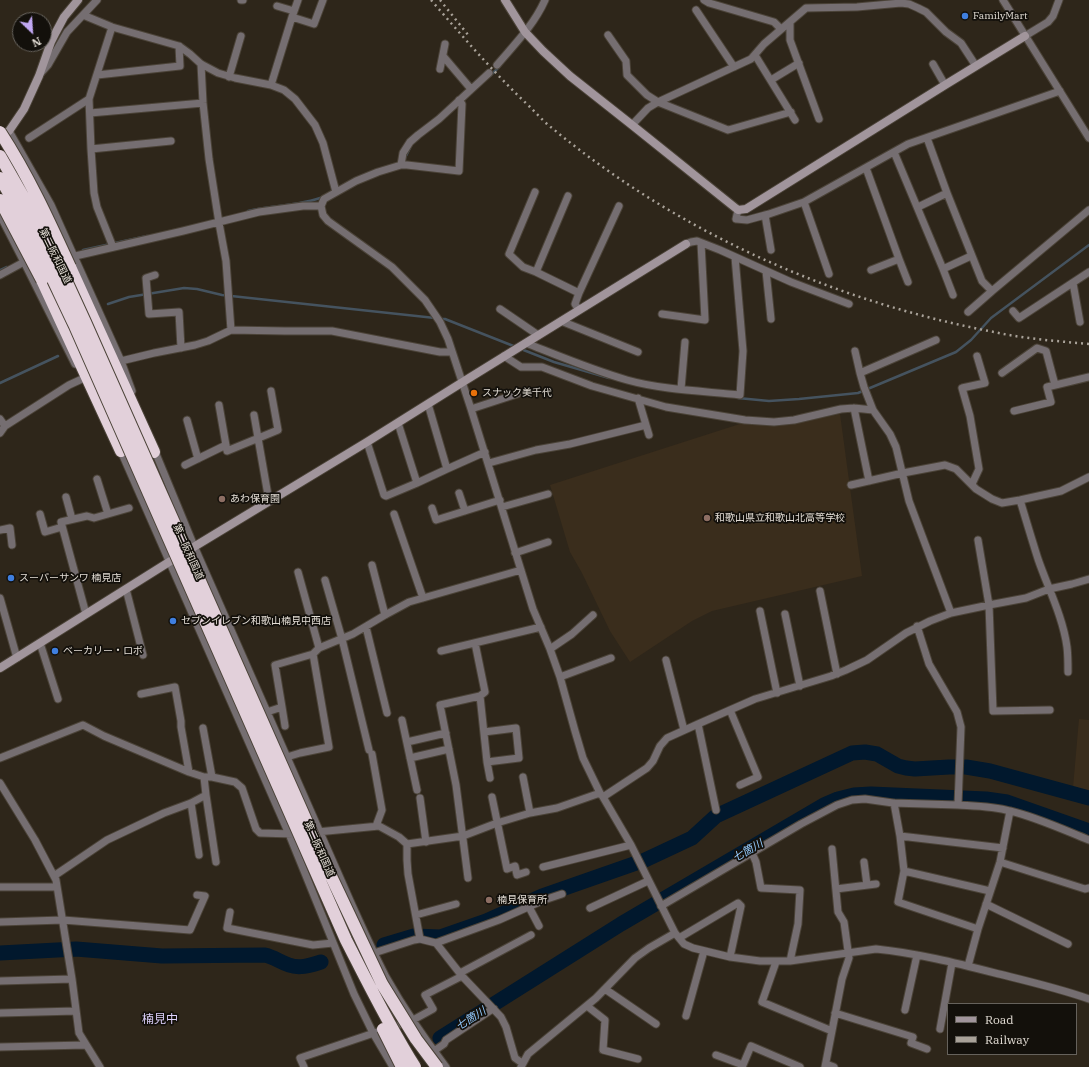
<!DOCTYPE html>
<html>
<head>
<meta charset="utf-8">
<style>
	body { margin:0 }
	#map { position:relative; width:1089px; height:1067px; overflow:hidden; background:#2e261a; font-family:"IBM Plex Serif",serif }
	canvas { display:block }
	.legend { position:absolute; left:947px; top:1003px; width:130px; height:52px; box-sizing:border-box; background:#13100b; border:1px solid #66625c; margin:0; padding:5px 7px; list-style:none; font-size:12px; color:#e3ddd5 }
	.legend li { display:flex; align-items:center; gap:8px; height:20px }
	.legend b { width:20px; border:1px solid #66625c }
	.north { position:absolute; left:12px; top:12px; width:40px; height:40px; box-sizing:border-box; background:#13100b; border:1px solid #66625c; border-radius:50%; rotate:155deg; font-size:11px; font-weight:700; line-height:16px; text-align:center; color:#e3ddd5 }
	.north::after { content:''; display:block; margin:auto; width:14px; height:18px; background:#c1a8f3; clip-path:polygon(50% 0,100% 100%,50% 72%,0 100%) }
</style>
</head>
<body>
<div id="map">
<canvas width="1089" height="1067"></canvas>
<ul class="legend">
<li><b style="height:5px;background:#a1959c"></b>Road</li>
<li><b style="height:5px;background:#a9a299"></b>Railway</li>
</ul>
<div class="north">N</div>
</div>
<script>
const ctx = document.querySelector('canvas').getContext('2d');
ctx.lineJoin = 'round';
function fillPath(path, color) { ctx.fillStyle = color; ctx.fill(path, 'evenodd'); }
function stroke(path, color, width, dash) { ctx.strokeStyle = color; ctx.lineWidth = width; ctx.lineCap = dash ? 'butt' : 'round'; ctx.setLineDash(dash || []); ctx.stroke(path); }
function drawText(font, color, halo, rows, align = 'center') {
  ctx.font = font + ' "IBM Plex Serif","Noto Sans JP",serif'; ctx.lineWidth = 3.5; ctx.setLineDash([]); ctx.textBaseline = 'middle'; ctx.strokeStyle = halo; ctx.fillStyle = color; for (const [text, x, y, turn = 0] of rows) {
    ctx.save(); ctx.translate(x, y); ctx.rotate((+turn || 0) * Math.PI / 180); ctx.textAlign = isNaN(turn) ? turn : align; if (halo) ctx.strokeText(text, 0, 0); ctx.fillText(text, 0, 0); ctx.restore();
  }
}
fillPath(new Path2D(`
	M 840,414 L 862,576 L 712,611 L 692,621 L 630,662 L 610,631 L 582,573 L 570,552 L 550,485 L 746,422 L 769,425 L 794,424 Z
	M 1079,719 L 1089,720 L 1089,791 L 1073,788 Z`), '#3a2d1c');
stroke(new Path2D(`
	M 490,76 L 499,67
	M 405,158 L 410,148
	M 248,211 C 272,205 300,206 323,197
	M 83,250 L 147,236
	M 0,270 L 7,267
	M 108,304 L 129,297 L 184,288 L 197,289 L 222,295 L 435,318
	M 440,319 L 445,319 L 516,347
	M 521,349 L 554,362 L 609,378
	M 0,383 L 58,356
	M 738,398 L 769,401 L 799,399 L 858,393 L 956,352 L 971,340 L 991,318 L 1089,245`), '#45535f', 2.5);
stroke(new Path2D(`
	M 384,945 L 414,936 L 440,937 L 486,921 L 542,896 L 645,860 L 692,838 L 716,816 L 852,753 L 865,752 L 877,754 L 898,766 L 906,768 L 915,769 L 949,767 L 966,767 L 990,771 L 1089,798
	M 0,953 L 76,949 L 162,956 L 265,955 C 274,957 280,962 289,965 C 300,969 311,965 321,962
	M 440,1038 L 621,924 L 824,805 L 838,799 L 854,795 L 871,794 L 986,799 L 1007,802 L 1089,831`), '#01182d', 15);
const street = new Path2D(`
	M 241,0 L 243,0
	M 298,0 L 292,17 L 314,24 L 323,0
	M 704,0 L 709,3 L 774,22 L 781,29
	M 1003,0 L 1089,138
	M 277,6 L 294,11
	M 696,10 L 734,67
	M 83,15 L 97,0
	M 790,22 L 790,40 L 819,119
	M 112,27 L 89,99 L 91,149 L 94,193 L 97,207 L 113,247
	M 608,35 L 626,61 L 627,75 L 647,95 L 658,102 L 728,130 L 791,112
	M 1025,36 L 1048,22 L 1053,16 L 1059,0
	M 755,55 L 795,120
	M 443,56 L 471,89
	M 201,64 L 203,103 L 209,159 L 219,223 L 226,261 L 231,330
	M 933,64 L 945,85
	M 497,65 C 514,45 534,25 545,0
	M 440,69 L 445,44
	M 489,73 L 439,119 L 418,135 L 410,142 L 403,153 L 401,165 L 378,172 L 356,181 L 324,199 L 321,206 L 323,215 L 328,221 L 392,267 L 425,300 L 440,322 L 448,339 L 471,409 L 533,609 L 550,649 L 560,677 L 575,731 L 583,758 L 600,793 L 603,797 L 631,845 L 675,933 L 684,944 L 693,948 L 730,957 L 760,961 L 790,961 L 876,949 C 916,953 956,963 995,973 C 1027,981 1058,988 1089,999
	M 40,74 L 48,65 L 67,32 L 83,15 L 112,27 L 179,46 L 190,54 L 201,64 L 218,73 L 235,78 L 271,85 L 284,90 L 295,99 L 315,125 L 323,143 L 336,192
	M 97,75 L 180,66 L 179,46
	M 229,77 L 241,36
	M 771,80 L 799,63
	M 271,85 L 292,17
	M 90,113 L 203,103
	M 632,125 L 648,108 L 658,102 L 751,59 L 764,44 L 806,8 L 857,7 L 901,3 L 909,4 L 918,8 L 926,12 L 946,32 L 961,43 L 976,66
	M 9,131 L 51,205 L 121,361 L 132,391
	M 29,138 L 89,99
	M 91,149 L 171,141
	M 894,152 L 943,269
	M 401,165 L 407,165 L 459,171 L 462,104 L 459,100
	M 866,168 L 899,259
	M 535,192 L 509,254 L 523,267 L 536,272
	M 947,193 L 982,281 L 992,291 L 968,312
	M 568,196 L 536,272 L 579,293
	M 804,202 L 829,274
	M 918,207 L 947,193 L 927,138
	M 738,210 L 736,219 L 747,220 L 769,214 L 804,202 L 908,144 L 1060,91
	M 0,215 L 24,262 L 75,364
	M 765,215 L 771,250
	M 686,244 L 691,242 L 697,241 L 720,250 L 791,282 L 849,304
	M 71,257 L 183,231 L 259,212 L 303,206 L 321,206
	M 871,270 L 899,259 L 908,282
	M 766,271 L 771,319
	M 0,275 L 24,262 L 29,261
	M 155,275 L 146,278 L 149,314 L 179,312 L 181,348
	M 1073,283 L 1080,322
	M 992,291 L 1089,210
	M 953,295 L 943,269 L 971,256
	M 500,309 L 538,335
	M 579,310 L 575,304 L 579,293 L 619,206
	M 1013,311 L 1019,318 L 1089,272
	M 662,314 L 705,320 L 701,243
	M 561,321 L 638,352
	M 526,343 C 559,356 592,370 627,380 C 663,390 702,391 740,395 L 743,351 L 735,257
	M 855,351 L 860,373 L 936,340
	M 504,356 L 521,367 L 542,367 L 592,386 L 666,407 L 745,420 L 774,422 L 794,420 L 841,409 L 854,408 L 873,410
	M 121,361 L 154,353 L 195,345 L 208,341 L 231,330 L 285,331 L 332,331 L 440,352 L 452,352
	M 860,373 L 864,387 L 873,410 L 890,434 L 896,447 L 909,501 L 951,613
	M 1002,373 L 1037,348 L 1046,351 L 1055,385
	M 681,389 L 685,342
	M 428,404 L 447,469 L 485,452
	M 219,405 L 227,451 L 278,430 L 271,391
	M 854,408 L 869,481
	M 471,409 L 517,394
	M 1014,411 L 1051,402 L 1047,387 L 1089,377
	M 254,415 L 269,501
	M 0,419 L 5,426
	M 187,420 L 198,459
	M 398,423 L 417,483 L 447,469
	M 646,425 L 649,435
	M 0,433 L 5,426 L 69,385 L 82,379
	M 367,442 L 384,495 L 386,496 L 417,483
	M 120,449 L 289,834 L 354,994 L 373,1033 L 393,1067
	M 154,449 L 194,546 L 352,905 C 363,929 374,954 386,977 C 404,1009 424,1038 446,1067
	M 489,463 L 536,450 L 570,444 L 646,425 L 638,398
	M 185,465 L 226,445
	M 97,479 L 108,514
	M 972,484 L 979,469 L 970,416 L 962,388 L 985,383 L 977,356
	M 851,485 L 903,473 L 945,465 L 956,469 L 976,489 L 992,499 L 1002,503 L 1020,500 L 1061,491 L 1089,477
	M 459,493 L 465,511
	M 66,497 L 72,519
	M 1020,500 C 1026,520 1032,540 1038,559 C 1048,588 1063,617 1067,647 C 1068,655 1068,664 1068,672
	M 502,507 L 548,494
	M 432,508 L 436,520 L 500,500
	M 40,514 L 45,532 L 62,527
	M 394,514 L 423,598
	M 0,530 L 10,528 L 12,545
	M 978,540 L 989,605 L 993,711 L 1050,710
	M 515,553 L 548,542
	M 372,565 L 385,615
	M 298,572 L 319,648
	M 325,580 L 342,639 L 369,750
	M 126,589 L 143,655
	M 820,591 L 837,674
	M 0,598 L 17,658
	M 760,611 L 777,693
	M 86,614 L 61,522 L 87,516 L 94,518 L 129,508
	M 785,614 L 800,686
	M 917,626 L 929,664 L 957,712 L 961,727 L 958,805 C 975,806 993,806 1010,811 C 1036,817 1064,830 1089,840
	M 366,627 L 387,713
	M 40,643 L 58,699
	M 475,643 L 485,692 L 480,696 L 487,762 L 490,778
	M 550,649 L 572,634 L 593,615
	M 441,651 L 541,627
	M 666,660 L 684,730
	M 560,677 L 576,671 L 611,658
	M 141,694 L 175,687 L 181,721 L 181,727 L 189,772
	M 282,707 L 285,726
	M 730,710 L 758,777 L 740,785
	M 267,712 L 282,707 L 275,665 L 313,654 L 319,648 L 353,634 L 385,615 L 409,602 L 521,570
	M 402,720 L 417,790
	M 698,724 L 716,810
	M 203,728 L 212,777
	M 484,732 L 516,728 L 519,758 L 487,762
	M 407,742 L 446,733
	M 372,754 L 382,810 L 376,826
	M 287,757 L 300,753 L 329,747 L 313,654
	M 0,758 L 83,725 L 104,736 L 189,772 L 204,777 L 212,777 L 235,782 L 242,788 L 256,829 L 260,833 L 293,834
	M 410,758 L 449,749
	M 523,777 L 530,813
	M 0,783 L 35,840 L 56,880 L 72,979 L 79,1033 L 100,1067
	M 206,795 L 216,862
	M 492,797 L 507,869 L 515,866 L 517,875 L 526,872
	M 603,797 L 647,768 L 653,761 L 660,746 L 667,738 L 698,724 L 755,699 L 831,676 L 846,670 L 867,660 L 906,633 L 930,621 L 951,613 L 989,605 L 1026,598 L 1049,589 L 1072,584 L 1089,579
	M 420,798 L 426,842
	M 191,803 L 199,855
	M 894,803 L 900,836 L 904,871 L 898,902 L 978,929
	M 317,832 L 379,826 L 399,837 L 407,844 L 463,836 L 497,823 L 530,813 L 557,808 L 600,793
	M 900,836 L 1003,848
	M 407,844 L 407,860 L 408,874 L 420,939 L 436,943 L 462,976 L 501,1017 L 506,1027 L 515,1058 L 522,1063
	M 752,853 L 756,862 L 761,888 L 800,890 L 798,924 L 790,961
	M 864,862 L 867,885
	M 1000,862 L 1085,889 L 1089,888
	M 543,867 L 631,845
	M 904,871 L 990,891
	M 54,876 L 107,840 L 164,813 L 191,803 L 206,795 L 204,777
	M 468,878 L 456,785 L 440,705 L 480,696
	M 0,887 L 57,887
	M 836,889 L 876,884
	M 986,904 L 1068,944
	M 661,906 L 801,824 L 837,805 L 852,800 L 865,799 L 893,803 L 958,805
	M 529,907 L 539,926
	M 590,908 L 648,881
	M 230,912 L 227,928 L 313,945 L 333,943
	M 416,915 L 456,904
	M 0,922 L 63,920 L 190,930 L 205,896 L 197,895
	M 679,938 L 738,903 L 741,906 L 730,957
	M 436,943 L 499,920 L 544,900 L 562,894
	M 374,953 L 414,940 L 420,939
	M 776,962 L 762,1002 L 832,1031
	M 968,966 L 978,929 L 1000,862 L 1010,811
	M 460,973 L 531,935
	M 0,981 L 72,979
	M 605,989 L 656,1024
	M 587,1006 L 605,1020 L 603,1050 L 638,1059
	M 905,1010 L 917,955
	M 0,1013 L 76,1011
	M 835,1013 L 913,1037 L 911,1043 L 927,1049
	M 686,1016 L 704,951
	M 389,1028 L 413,1020 L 433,1009 L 425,995 L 462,976
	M 940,1029 L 952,963
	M 0,1047 L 86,1045
	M 434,1051 L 444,1044 L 446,1040 L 491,1010 L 494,1009
	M 716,1055 L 743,1065 L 751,1046 L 800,1067
	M 826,1064 L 834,1067
	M 304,1067 L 300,1058 L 377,1032
	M 521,1067 L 528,1054 L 596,998 L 635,958 L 649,948 L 675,933
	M 825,1067 L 842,979 L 849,958 L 844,922 L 838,912 L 832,849`);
const secondary = new Path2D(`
	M 505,0 L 525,32 L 543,51 L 570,76 L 632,125 L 738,210 L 746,209 L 945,85 L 1025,36
	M 0,137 L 9,131 L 24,109 L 39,76 L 51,42 L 56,32 L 64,17 L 78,0
	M 0,668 L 126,589 L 169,562 L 367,442 L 466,380 L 686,244`);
const highway = new Path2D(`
	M 70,267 L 154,452
	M 42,280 L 121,451`);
stroke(street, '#4b4338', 9);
stroke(secondary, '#4b4338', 10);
stroke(highway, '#4b4338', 14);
stroke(street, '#756e71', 7);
stroke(secondary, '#a1959c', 8);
stroke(highway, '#e2d0da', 12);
stroke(new Path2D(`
	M 431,0 C 463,37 494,73 530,107 C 537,114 544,122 552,128 C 679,233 833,301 994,332 C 1025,339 1057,341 1089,344
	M 440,0 L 469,36`), '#a9a299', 2.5, [2, 4]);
const highwayBridge = new Path2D(`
	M 0,132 C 28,175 49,221 70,267
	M 0,156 L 28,205 L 51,248 L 85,322 L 329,872 L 382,984 L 416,1039 L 437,1067
	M 0,178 C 29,226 51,276 75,326 L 346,940 C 368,983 389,1026 415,1067
	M 0,200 L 42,280
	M 383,1029 L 402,1067`);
stroke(highwayBridge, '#4b4338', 14, []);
stroke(highwayBridge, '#e2d0da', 12);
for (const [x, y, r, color] of [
	[965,16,4,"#3f7fe0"],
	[474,393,4,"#e8710a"],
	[222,499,4,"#8d6e63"],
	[707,518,4,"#8d6e63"],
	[11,578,4,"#3f7fe0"],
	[173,621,4,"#3f7fe0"],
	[55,651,4,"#3f7fe0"],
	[489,900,4,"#8d6e63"]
]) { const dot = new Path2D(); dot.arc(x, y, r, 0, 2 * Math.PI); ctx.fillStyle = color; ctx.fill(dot); stroke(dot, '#13100b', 1.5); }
drawText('10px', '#e3ddd5', '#13100b', [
	["FamilyMart",973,16],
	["スナック美千代",482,393],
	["あわ保育園",230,499],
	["和歌山県立和歌山北高等学校",715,518],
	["スーパーサンワ 楠見店",19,578],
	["セブンイレブン和歌山楠見中西店",181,621],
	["ベーカリー・ロボ",63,651],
	["楠見保育所",497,900]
], 'left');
drawText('10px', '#e3ddd5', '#13100b', [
	["第二阪和国道",55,256,64],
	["第二阪和国道",188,552,66],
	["第二阪和国道",319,849,66]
]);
drawText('italic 11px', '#94cbff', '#13100b', [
	["七箇川",748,851,-30],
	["七箇川",471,1019,-32]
]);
drawText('12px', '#ded1fc', '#13100b', [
	["楠見中",160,1020]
]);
</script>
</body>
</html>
